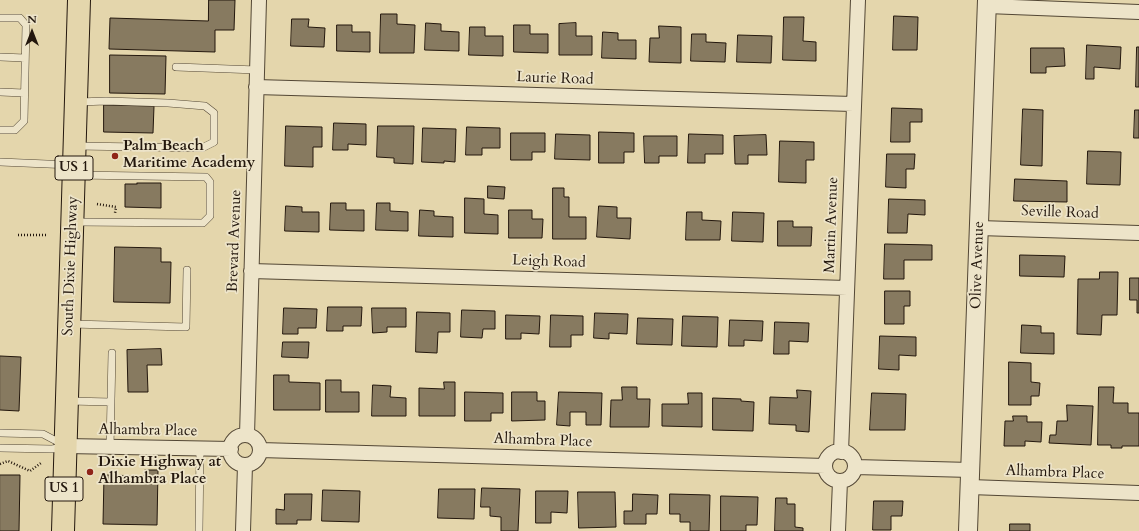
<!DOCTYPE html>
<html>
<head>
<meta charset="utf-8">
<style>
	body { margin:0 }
	#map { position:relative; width:1139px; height:531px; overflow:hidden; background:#e4d6ac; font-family:Cardo,serif }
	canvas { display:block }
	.north { position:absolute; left:12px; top:12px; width:40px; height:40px; -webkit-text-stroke:3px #ede4c9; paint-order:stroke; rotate:0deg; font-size:11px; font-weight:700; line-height:16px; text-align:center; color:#23170d }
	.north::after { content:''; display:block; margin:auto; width:14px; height:18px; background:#23170d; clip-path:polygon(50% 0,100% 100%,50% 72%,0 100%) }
</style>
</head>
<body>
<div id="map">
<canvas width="1139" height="531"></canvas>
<div class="north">N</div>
</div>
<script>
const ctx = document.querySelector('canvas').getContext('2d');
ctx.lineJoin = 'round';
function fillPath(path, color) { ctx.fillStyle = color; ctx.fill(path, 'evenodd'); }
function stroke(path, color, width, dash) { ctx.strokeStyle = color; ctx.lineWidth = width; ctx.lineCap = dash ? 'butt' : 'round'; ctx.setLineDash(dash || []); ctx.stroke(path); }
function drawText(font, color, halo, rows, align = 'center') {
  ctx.font = font + ' Cardo,serif'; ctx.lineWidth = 3.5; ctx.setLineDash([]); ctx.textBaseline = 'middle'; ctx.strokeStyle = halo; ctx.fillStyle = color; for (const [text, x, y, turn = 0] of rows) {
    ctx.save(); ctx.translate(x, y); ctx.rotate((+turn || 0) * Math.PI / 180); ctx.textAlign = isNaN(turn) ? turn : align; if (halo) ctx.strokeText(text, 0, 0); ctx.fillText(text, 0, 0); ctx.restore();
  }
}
const building = new Path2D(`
	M 209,0 L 235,0 L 234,30 L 215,30 L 215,52 L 109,49 L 110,18 L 208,21 Z
	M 381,14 L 397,14 L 397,24 L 415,25 L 414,53 L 380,53 Z
	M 894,16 L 918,17 L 917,50 L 893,50 Z
	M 784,17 L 804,17 L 803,41 L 816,42 L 816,61 L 783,60 Z
	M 292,19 L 309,19 L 308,27 L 325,28 L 324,47 L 291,46 Z
	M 426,23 L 441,24 L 441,31 L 459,32 L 459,51 L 425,50 Z
	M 576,23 L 576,36 L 592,36 L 592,55 L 559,55 L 559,24 Z
	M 337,25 L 352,25 L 352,32 L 370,32 L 370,52 L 337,51 Z
	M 514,25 L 530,25 L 530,34 L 548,34 L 548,53 L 514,52 Z
	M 659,26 L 681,27 L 681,63 L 649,62 L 650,38 L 659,38 Z
	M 470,27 L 485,27 L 485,36 L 503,36 L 503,56 L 469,55 Z
	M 603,32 L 618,33 L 618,40 L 636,40 L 636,59 L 602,58 Z
	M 692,34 L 706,34 L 706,42 L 726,43 L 725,62 L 691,61 Z
	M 738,35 L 772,36 L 771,63 L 737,62 Z
	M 1087,45 L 1121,47 L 1120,69 L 1094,67 L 1094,79 L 1086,79 Z
	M 1137,47 L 1139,47 L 1139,87 L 1136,87 Z
	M 1031,48 L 1064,48 L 1065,66 L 1046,67 L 1046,73 L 1031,73 Z
	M 110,55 L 166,56 L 165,94 L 110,93 Z
	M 104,105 L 154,106 L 153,133 L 104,132 Z
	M 892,108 L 922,109 L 922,122 L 910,122 L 910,142 L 891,142 Z
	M 1023,109 L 1043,110 L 1042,166 L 1021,165 Z
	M 1135,110 L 1139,110 L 1139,138 L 1134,138 Z
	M 334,123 L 366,124 L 366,145 L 348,144 L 348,150 L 333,150 Z
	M 286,126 L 322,127 L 322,147 L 313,147 L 313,167 L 285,166 Z
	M 378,126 L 414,126 L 413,164 L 394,163 L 394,158 L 377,157 Z
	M 467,127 L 500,128 L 500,148 L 482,148 L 482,155 L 466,155 Z
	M 423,128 L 456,129 L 455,162 L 444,161 L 444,163 L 422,162 Z
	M 599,132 L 634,133 L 634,152 L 624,152 L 624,163 L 599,163 Z
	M 511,133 L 545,133 L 545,152 L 532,152 L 532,160 L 511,160 Z
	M 556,134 L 590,135 L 590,160 L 555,159 Z
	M 689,134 L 723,135 L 723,154 L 705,154 L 705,163 L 688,163 Z
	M 766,135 L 767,155 L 748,155 L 748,164 L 735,164 L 734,136 Z
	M 644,136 L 677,136 L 677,156 L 659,156 L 659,163 L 645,163 Z
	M 780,141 L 814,142 L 814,160 L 806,160 L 806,183 L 779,182 Z
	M 1088,151 L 1121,152 L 1120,185 L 1087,184 Z
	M 887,154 L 915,154 L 914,169 L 906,169 L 906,188 L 886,187 Z
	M 1015,179 L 1067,181 L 1067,202 L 1014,201 Z
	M 137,183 L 161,183 L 161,208 L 125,207 L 125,184 L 137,184 Z
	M 488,186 L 505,187 L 504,199 L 488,198 Z
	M 553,188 L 564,188 L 564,197 L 569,197 L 569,217 L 586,217 L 586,239 L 553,239 Z
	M 465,198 L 484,199 L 484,214 L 498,215 L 498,234 L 465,233 Z
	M 889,199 L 925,200 L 925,215 L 908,214 L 907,233 L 888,233 Z
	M 331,203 L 346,203 L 346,210 L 364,210 L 364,231 L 330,230 Z
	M 377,203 L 390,203 L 390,211 L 408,212 L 408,231 L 376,230 Z
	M 286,206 L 302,207 L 302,212 L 319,212 L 319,232 L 285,231 Z
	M 599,206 L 617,207 L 617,218 L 631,218 L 630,239 L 597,237 Z
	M 420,210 L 434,211 L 434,216 L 453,217 L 453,237 L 419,236 Z
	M 509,210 L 532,210 L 532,219 L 543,219 L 542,238 L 509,238 Z
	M 687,212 L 702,212 L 702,220 L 721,221 L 720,240 L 686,240 Z
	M 733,212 L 764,213 L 763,242 L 732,241 Z
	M 778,221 L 793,221 L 793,227 L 812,227 L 811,246 L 778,246 Z
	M 885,244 L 932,245 L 932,260 L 904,260 L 904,279 L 884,279 Z
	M 115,247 L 161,248 L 161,262 L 171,262 L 170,303 L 114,302 Z
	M 1020,255 L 1065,256 L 1064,277 L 1020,276 Z
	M 1100,272 L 1118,272 L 1117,315 L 1102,315 L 1101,335 L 1077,334 L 1078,279 L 1099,279 Z
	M 1130,278 L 1139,278 L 1139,313 L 1137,313 L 1137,300 L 1130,300 Z
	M 885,291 L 910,291 L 910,306 L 904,306 L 904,324 L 885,324 Z
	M 328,307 L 362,307 L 361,326 L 343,326 L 343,331 L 327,331 Z
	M 284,308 L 317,309 L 316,328 L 298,328 L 298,334 L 283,334 Z
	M 372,308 L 406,308 L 406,327 L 387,327 L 387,332 L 373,333 Z
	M 462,310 L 495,311 L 495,329 L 483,329 L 482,338 L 461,337 Z
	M 417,312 L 450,313 L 450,332 L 438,332 L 437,353 L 416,352 Z
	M 595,313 L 628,314 L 627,334 L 609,333 L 609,339 L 594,338 Z
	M 506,315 L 540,316 L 539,334 L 521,333 L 521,339 L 506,339 Z
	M 551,315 L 583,316 L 583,335 L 571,335 L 571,347 L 550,347 Z
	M 683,316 L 718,317 L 717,347 L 682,346 Z
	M 638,318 L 673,319 L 672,345 L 637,344 Z
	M 730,320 L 763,321 L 762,341 L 744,340 L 744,346 L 729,346 Z
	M 775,322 L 809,323 L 808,342 L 789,341 L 789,354 L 774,354 Z
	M 1022,325 L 1041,326 L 1041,333 L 1054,333 L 1054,354 L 1021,353 Z
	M 880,336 L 916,337 L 916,356 L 899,355 L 899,370 L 879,369 Z
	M 283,342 L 309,342 L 308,358 L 282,357 Z
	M 161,349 L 162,365 L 147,365 L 148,392 L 128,392 L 127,350 Z
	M 0,356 L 21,357 L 19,411 L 0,410 Z
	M 1009,362 L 1031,363 L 1031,382 L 1040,383 L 1039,396 L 1031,396 L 1031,405 L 1009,405 Z
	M 274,375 L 289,375 L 289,382 L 320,383 L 320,410 L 274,410 Z
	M 326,380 L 341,380 L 341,392 L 359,392 L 359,412 L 326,412 Z
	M 444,382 L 455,382 L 455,416 L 419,416 L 419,388 L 444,389 Z
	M 373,385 L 391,386 L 390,397 L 406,398 L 406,416 L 372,416 Z
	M 622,387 L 637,387 L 637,399 L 650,399 L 649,427 L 610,427 L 611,400 L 622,400 Z
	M 1099,387 L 1114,387 L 1113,403 L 1128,403 L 1128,413 L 1139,413 L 1139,446 L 1122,446 L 1122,448 L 1111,448 L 1111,445 L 1098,445 Z
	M 797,390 L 811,391 L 809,432 L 796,431 L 796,425 L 769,424 L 770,397 L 797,398 Z
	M 465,392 L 503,393 L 503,413 L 491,413 L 491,421 L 465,421 Z
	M 512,392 L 537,392 L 537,401 L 545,401 L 545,420 L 512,421 Z
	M 559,392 L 602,393 L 601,425 L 586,425 L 586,412 L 570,412 L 570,426 L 557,425 Z
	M 688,393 L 702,393 L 702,427 L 662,426 L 662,404 L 688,404 Z
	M 872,393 L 906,394 L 905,430 L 870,430 Z
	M 713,398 L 741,399 L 741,401 L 754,402 L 753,431 L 713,430 Z
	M 1067,405 L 1093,406 L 1091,445 L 1049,443 L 1050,435 L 1056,435 L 1057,421 L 1067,421 Z
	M 1013,416 L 1027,416 L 1027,422 L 1042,422 L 1041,442 L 1025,441 L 1025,446 L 1004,446 L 1005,421 L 1013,421 Z
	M 145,470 L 158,470 L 157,525 L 103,524 L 104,475 L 145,476 Z
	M 0,475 L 20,475 L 19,531 L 0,531 Z
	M 482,488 L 520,489 L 518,531 L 501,531 L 501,517 L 490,516 L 490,507 L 481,507 Z
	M 439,489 L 475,489 L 474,519 L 438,518 Z
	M 323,490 L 360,491 L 359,522 L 322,521 Z
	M 536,491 L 568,491 L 567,513 L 551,512 L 551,523 L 536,523 Z
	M 578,492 L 615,492 L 616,527 L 579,528 Z
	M 285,494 L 312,494 L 311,520 L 297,520 L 297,524 L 276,524 L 276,509 L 284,510 Z
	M 633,494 L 658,495 L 657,514 L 646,514 L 646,524 L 624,524 L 624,511 L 632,511 Z
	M 670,494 L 710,495 L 709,531 L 690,531 L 690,522 L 680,522 L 680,514 L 670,514 Z
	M 721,496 L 758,497 L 757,525 L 746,525 L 746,531 L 721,531 Z
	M 776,498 L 787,498 L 787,504 L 795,504 L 795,527 L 803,528 L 803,531 L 775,531 Z
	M 874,501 L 903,501 L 902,516 L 891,516 L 891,530 L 873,530 Z
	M 1010,524 L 1030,524 L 1030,531 L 1010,531 Z`);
fillPath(building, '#877a60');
stroke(building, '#23170d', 1);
const service = new Path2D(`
	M 0,18 L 20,18 L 26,25 L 24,121 L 15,130 L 0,130
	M 0,57 L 25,58
	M 176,67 L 257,70
	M 0,92 L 24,93
	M 77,146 L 202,148 L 214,142 L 214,113 L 205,106 L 168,103 L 106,101 L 79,102
	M 0,162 L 71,165
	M 75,222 L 203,223 L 210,216 L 210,182 L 206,177 L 76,175
	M 71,324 L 186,327 L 187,270
	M 69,401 L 111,402
	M 0,433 L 43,434 L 62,444
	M 110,447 L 112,353
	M 0,448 L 52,449 L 64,447
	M 199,531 L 200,449`);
const minor = new Path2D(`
	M 987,6 L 1139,12
	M 256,87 L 853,104
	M 979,228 L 1139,233
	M 251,271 L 847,288
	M 247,435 L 259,0
	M230 450a15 15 0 1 1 30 0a15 15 0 1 1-30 0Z
	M 66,446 L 231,449
	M 260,450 L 825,466
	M825 466a15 15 0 1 1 30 0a15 15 0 1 1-30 0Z
	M 841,452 L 858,0
	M 855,467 L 971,470
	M 970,487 L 1139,493
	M 243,531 L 245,465
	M 838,531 L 840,481`);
const tertiary = new Path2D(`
	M 968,531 L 987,0`);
const primary = new Path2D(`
	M 63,531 L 79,0`);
stroke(service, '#534735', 8);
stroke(minor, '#534735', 16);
stroke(tertiary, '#534735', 20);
stroke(primary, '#23170d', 24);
stroke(new Path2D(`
	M 97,204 L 116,207 L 115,213
	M 18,235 L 48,235
	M 0,464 L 8,461 L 30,471 L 41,463`), '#23170d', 2.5, [1, 2]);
stroke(service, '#ede4c9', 7);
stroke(minor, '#ede4c9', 14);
stroke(tertiary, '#ede4c9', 18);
stroke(primary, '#e4d6ac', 22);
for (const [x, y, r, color] of [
	[115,156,4,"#8f2418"],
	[90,472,4,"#8f2418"]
]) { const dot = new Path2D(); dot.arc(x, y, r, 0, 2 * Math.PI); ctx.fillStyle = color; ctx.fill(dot); stroke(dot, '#ede4c9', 1.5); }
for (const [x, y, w] of [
	[74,168,38],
	[64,489,38]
]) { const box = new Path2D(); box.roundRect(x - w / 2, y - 12, w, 24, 3); ctx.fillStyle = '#ede4c9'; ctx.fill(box); stroke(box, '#23170d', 1); }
drawText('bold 14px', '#23170d', null, [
	["US 1",74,168],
	["US 1",64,489]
]);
drawText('15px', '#23170d', '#ede4c9', [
	["Laurie Road",555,79,2],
	["Seville Road",1060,213,2],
	["Martin Avenue",832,225,-88],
	["Brevard Avenue",235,241,-88],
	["Leigh Road",549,262,2],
	["Olive Avenue",978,265,-88],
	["South Dixie Highway",71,266,-88],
	["Alhambra Place",148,431,1],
	["Alhambra Place",543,441,2],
	["Alhambra Place",1055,473,2]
]);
drawText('bold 15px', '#23170d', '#ede4c9', [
	["Palm Beach",123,147],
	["Maritime Academy",123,164],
	["Dixie Highway at",98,463],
	["Alhambra Place",98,480]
], 'left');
</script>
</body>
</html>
